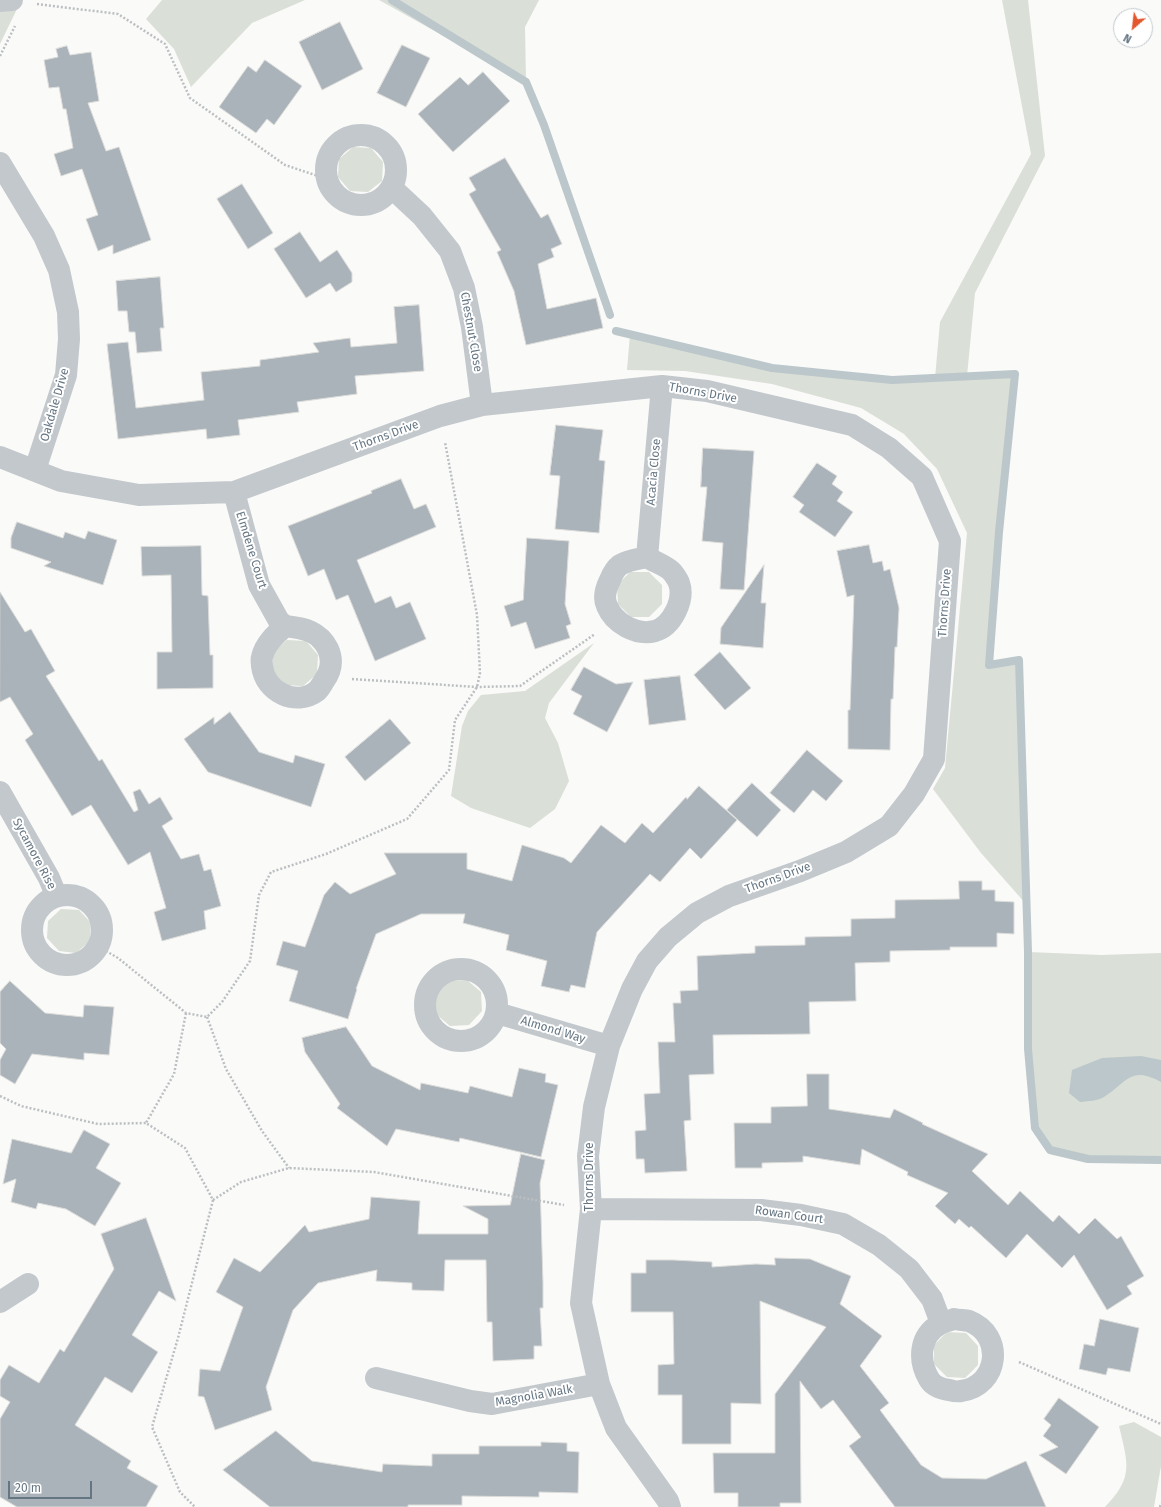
<!DOCTYPE html>
<html>
<head>
<meta charset="utf-8">
<style>
	body { margin:0 }
	#map { position:relative; width:1161px; height:1507px; overflow:hidden; background:#fafaf8; font-family:"Fira Sans",sans-serif }
	canvas { display:block }
	.north { position:absolute; left:1113px; top:8px; width:40px; height:40px; box-sizing:border-box; background:#fff; border:1px solid #c1c8cd; border-radius:50%; rotate:208deg; font-size:11px; font-weight:700; line-height:16px; text-align:center; color:#657683 }
	.north::after { content:''; display:block; margin:auto; width:14px; height:18px; background:#e4572e; clip-path:polygon(50% 0,100% 100%,50% 72%,0 100%) }
	.scale { position:absolute; left:8px; top:1481px; width:84px; height:18px; box-sizing:border-box; border:2px solid #657683; border-top:0; padding-left:5px; font-size:12px; line-height:14px; white-space:nowrap; color:#657683; -webkit-text-stroke:3px #fff; paint-order:stroke }
</style>
</head>
<body>
<div id="map">
<canvas width="1161" height="1507"></canvas>
<div class="north">N</div>
<div class="scale">20 m</div>
</div>
<script>
const ctx = document.querySelector('canvas').getContext('2d');
ctx.lineJoin = 'round';
function fillPath(path, color) { ctx.fillStyle = color; ctx.fill(path, 'evenodd'); }
function stroke(path, color, width, dash) { ctx.strokeStyle = color; ctx.lineWidth = width; ctx.lineCap = dash ? 'butt' : 'round'; ctx.setLineDash(dash || []); ctx.stroke(path); }
function drawText(font, color, halo, rows, align = 'center') {
  ctx.font = font + ' "Fira Sans",sans-serif'; ctx.lineWidth = 4; ctx.setLineDash([]); ctx.textBaseline = 'middle'; ctx.strokeStyle = halo; ctx.fillStyle = color; for (const [text, x, y, turn = 0] of rows) {
    ctx.save(); ctx.translate(x, y); ctx.rotate((+turn || 0) * Math.PI / 180); ctx.textAlign = isNaN(turn) ? turn : align; if (halo) ctx.strokeText(text, 0, 0); ctx.fillText(text, 0, 0); ctx.restore();
  }
}
fillPath(new Path2D(`
	M 162,0 L 305,0 L 252,23 L 191,87 L 174,49 L 146,19 Z
	M 379,0 L 539,0 L 525,27 L 526,82 Z
	M 1002,0 L 1028,0 L 1045,156 L 975,293 L 967,376 L 1015,374 L 999,532 L 989,664 L 1019,660 L 1026,904 L 981,853 L 933,789 L 945,768 L 967,533 L 937,469 L 904,434 L 861,408 L 772,384 L 685,371 L 627,370 L 630,334 L 772,368 L 892,380 L 935,378 L 940,322 L 1031,154 Z
	M 17,9 L 0,44 L 0,12 Z
	M 353,147 L 371,148 L 383,162 L 382,181 L 368,192 L 350,191 L 338,177 L 339,159 Z
	M 630,572 L 649,572 L 662,585 L 662,604 L 649,617 L 631,617 L 618,604 L 617,585 Z
	M 287,640 L 306,641 L 318,655 L 317,674 L 303,686 L 284,685 L 272,671 L 273,652 Z
	M 594,643 L 549,703 L 545,718 L 558,743 L 569,781 L 555,809 L 530,828 L 471,808 L 451,796 L 462,726 L 468,711 L 481,695 L 525,691 Z
	M 61,909 L 79,910 L 91,923 L 90,941 L 76,953 L 59,951 L 47,938 L 48,921 Z
	M 1028,952 L 1101,955 L 1161,953 L 1161,1160 L 1088,1159 L 1050,1150 L 1035,1128 L 1028,1049 Z
	M 467,980 L 481,992 L 482,1011 L 469,1025 L 450,1026 L 436,1014 L 435,995 L 448,981 Z
	M 947,1332 L 966,1333 L 978,1346 L 978,1365 L 965,1378 L 947,1377 L 934,1364 L 934,1345 Z
	M 1134,1422 L 1161,1437 L 1161,1466 L 1154,1507 L 1105,1507 C 1134,1477 1128,1464 1119,1426 Z`), '#dadfd7');
fillPath(new Path2D(`
	M 1141,1056 L 1161,1060 L 1161,1082 C 1131,1065 1127,1082 1104,1097 C 1098,1101 1088,1101 1080,1102 L 1069,1093 L 1072,1070 L 1102,1058 Z`), '#bbc7cb');
stroke(new Path2D(`
	M 392,0 L 526,82 L 544,125 L 610,315
	M 616,331 L 772,368 L 892,380 L 1015,374 L 999,532 L 989,665 L 1019,660 L 1028,952 L 1028,1049 L 1035,1128 L 1050,1150 L 1088,1159 L 1161,1160`), '#bbc7cb', 8);
const building = new Path2D(`
	M 340,22 L 363,69 L 322,90 L 299,42 Z
	M 402,45 L 430,58 L 406,107 L 377,93 Z
	M 67,46 L 70,55 L 91,52 L 99,101 L 88,103 L 106,151 L 119,147 L 151,240 L 113,254 L 113,245 L 98,251 L 86,219 L 98,215 L 82,169 L 61,176 L 54,154 L 73,148 L 66,109 L 63,109 L 59,87 L 49,88 L 44,60 L 58,57 L 56,49 Z
	M 265,60 L 302,86 L 274,125 L 267,119 L 256,133 L 219,107 L 248,66 L 256,72 Z
	M 483,72 L 510,101 L 453,152 L 418,114 L 460,77 L 468,85 Z
	M 505,158 L 541,218 L 548,214 L 562,244 L 551,249 L 554,257 L 538,264 L 547,309 L 596,298 L 603,328 L 526,345 L 514,291 L 497,252 L 501,250 L 469,194 L 476,190 L 469,178 Z
	M 242,184 L 273,233 L 248,249 L 217,199 Z
	M 300,232 L 320,262 L 337,250 L 352,273 L 352,282 L 336,292 L 330,283 L 306,298 L 274,249 Z
	M 160,277 L 164,328 L 160,328 L 162,351 L 137,353 L 135,332 L 129,332 L 127,311 L 118,311 L 116,281 Z
	M 419,305 L 424,371 L 355,376 L 357,394 L 297,402 L 299,412 L 238,420 L 240,435 L 207,439 L 206,429 L 118,439 L 107,344 L 128,342 L 136,408 L 204,400 L 201,372 L 260,366 L 260,360 L 319,352 L 313,343 L 350,338 L 351,347 L 397,343 L 394,307 Z
	M 556,425 L 603,430 L 599,460 L 605,461 L 599,533 L 555,529 L 560,476 L 550,475 Z
	M 703,448 L 754,451 L 744,590 L 720,589 L 723,543 L 702,541 L 707,487 L 701,487 Z
	M 817,463 L 837,476 L 832,484 L 843,492 L 837,501 L 853,512 L 835,537 L 799,512 L 804,505 L 793,497 Z
	M 401,479 L 414,509 L 426,504 L 436,527 L 357,560 L 375,603 L 391,596 L 396,608 L 410,602 L 426,639 L 375,661 L 348,595 L 336,600 L 324,569 L 308,576 L 288,526 L 372,493 L 371,491 Z
	M 17,522 L 63,538 L 65,532 L 85,539 L 88,531 L 117,540 L 103,585 L 44,566 L 51,562 L 11,548 L 11,538 Z
	M 527,538 L 569,541 L 565,604 L 571,624 L 566,626 L 570,638 L 535,649 L 526,622 L 511,627 L 504,606 L 523,600 Z
	M 869,545 L 873,563 L 882,561 L 884,571 L 890,569 L 899,608 L 897,647 L 895,647 L 893,699 L 891,699 L 890,750 L 848,749 L 848,710 L 850,710 L 854,595 L 847,597 L 837,551 Z
	M 201,546 L 202,595 L 208,596 L 210,655 L 213,655 L 213,688 L 157,689 L 157,652 L 172,652 L 171,575 L 142,576 L 141,547 Z
	M 764,565 L 761,603 L 766,603 L 763,648 L 720,644 L 721,628 Z
	M 0,592 L 25,632 L 31,629 L 55,671 L 46,676 L 99,761 L 102,759 L 134,812 L 138,810 L 133,792 L 140,789 L 149,804 L 160,797 L 173,819 L 162,826 L 181,859 L 199,854 L 204,871 L 211,869 L 221,906 L 204,911 L 206,929 L 162,941 L 154,912 L 166,908 L 150,852 L 128,865 L 91,805 L 72,816 L 25,740 L 33,734 L 10,697 L 0,702 Z
	M 720,652 L 751,688 L 725,710 L 694,675 Z
	M 584,667 L 616,684 L 633,682 L 607,732 L 573,714 L 582,696 L 571,690 Z
	M 680,676 L 686,720 L 649,725 L 644,680 Z
	M 230,712 L 259,752 L 293,763 L 295,755 L 325,764 L 311,807 L 208,772 L 184,739 L 214,717 L 214,724 Z
	M 390,719 L 411,743 L 365,781 L 345,757 Z
	M 807,750 L 843,781 L 826,801 L 813,790 L 794,813 L 770,793 Z
	M 752,783 L 781,810 L 757,837 L 727,810 Z
	M 699,786 L 737,820 L 701,859 L 690,848 L 660,882 L 650,874 L 597,932 L 585,988 L 571,985 L 569,992 L 541,986 L 547,961 L 506,950 L 509,935 L 463,923 L 465,914 L 421,914 L 376,934 L 356,989 L 357,989 L 348,1019 L 289,1001 L 298,971 L 276,965 L 283,941 L 305,947 L 324,895 L 335,882 L 350,894 L 396,874 L 384,853 L 467,853 L 467,869 L 512,881 L 522,845 L 564,858 L 571,863 L 601,825 L 625,843 L 642,823 L 653,833 L 686,797 L 687,799 Z
	M 959,881 L 982,881 L 982,890 L 995,890 L 995,901 L 1014,902 L 1014,934 L 997,933 L 997,947 L 950,947 L 950,950 L 890,951 L 890,962 L 855,963 L 856,1001 L 809,1002 L 810,1034 L 713,1035 L 714,1074 L 689,1075 L 691,1120 L 684,1121 L 687,1171 L 645,1173 L 644,1159 L 636,1159 L 635,1131 L 646,1130 L 644,1094 L 660,1093 L 658,1042 L 675,1042 L 673,1003 L 681,1003 L 680,991 L 698,990 L 697,956 L 755,953 L 755,946 L 805,945 L 805,937 L 851,936 L 851,919 L 895,918 L 895,900 L 959,899 Z
	M 10,981 L 45,1013 L 83,1017 L 84,1005 L 114,1007 L 109,1055 L 84,1053 L 84,1060 L 32,1054 L 15,1084 L 0,1075 L 0,1060 L 6,1049 L 0,1043 L 0,992 Z
	M 346,1027 L 372,1066 L 420,1090 L 421,1083 L 468,1093 L 470,1086 L 512,1097 L 519,1068 L 546,1074 L 545,1082 L 558,1085 L 541,1157 L 460,1138 L 459,1142 L 396,1129 L 387,1146 L 337,1108 L 340,1104 L 305,1052 L 302,1038 Z
	M 807,1074 L 829,1074 L 829,1109 L 890,1118 L 894,1109 L 923,1123 L 922,1124 L 988,1154 L 972,1171 L 1008,1205 L 1020,1191 L 1053,1222 L 1059,1215 L 1079,1234 L 1095,1218 L 1117,1239 L 1121,1236 L 1144,1276 L 1127,1286 L 1132,1294 L 1107,1310 L 1074,1255 L 1062,1268 L 1027,1234 L 1006,1258 L 971,1226 L 969,1228 L 959,1219 L 955,1224 L 935,1206 L 948,1193 L 907,1175 L 908,1172 L 862,1149 L 860,1165 L 803,1156 L 803,1162 L 762,1163 L 762,1168 L 735,1168 L 734,1123 L 771,1123 L 771,1107 L 807,1106 Z
	M 84,1130 L 110,1144 L 96,1168 L 121,1183 L 95,1226 L 66,1209 L 38,1203 L 36,1209 L 11,1202 L 16,1179 L 3,1184 L 12,1139 L 71,1153 Z
	M 521,1154 L 545,1160 L 540,1183 L 543,1283 L 543,1308 L 540,1308 L 542,1346 L 534,1346 L 534,1359 L 493,1361 L 492,1322 L 487,1322 L 486,1260 L 445,1260 L 444,1291 L 412,1290 L 412,1283 L 376,1281 L 377,1270 L 318,1283 L 293,1310 L 266,1387 L 272,1410 L 215,1430 L 204,1397 L 198,1396 L 200,1369 L 220,1371 L 243,1307 L 216,1292 L 234,1258 L 260,1272 L 305,1225 L 309,1232 L 369,1219 L 371,1197 L 420,1201 L 418,1234 L 488,1234 L 488,1219 L 463,1206 L 510,1205 Z
	M 146,1218 L 176,1301 L 159,1291 L 132,1335 L 158,1352 L 132,1393 L 105,1377 L 75,1425 L 131,1461 L 127,1468 L 158,1486 L 146,1507 L 17,1507 L 0,1497 L 0,1419 L 10,1402 L 0,1396 L 0,1380 L 9,1365 L 39,1383 L 60,1349 L 64,1352 L 114,1269 L 101,1234 Z
	M 775,1258 L 810,1259 L 851,1276 L 840,1304 L 882,1336 L 860,1366 L 889,1403 L 880,1410 L 921,1465 L 942,1478 L 986,1479 L 1026,1461 L 1046,1507 L 895,1507 L 849,1446 L 861,1437 L 833,1400 L 821,1409 L 800,1381 L 801,1503 L 780,1503 L 780,1507 L 738,1507 L 738,1493 L 714,1493 L 713,1453 L 775,1453 L 775,1394 L 826,1327 L 760,1301 L 761,1404 L 731,1403 L 731,1444 L 682,1444 L 682,1395 L 658,1395 L 658,1365 L 674,1364 L 673,1312 L 631,1312 L 631,1273 L 646,1273 L 646,1260 L 673,1260 L 712,1262 L 712,1267 L 756,1264 L 775,1265 Z
	M 1100,1319 L 1139,1328 L 1130,1372 L 1108,1368 L 1106,1375 L 1079,1369 L 1084,1344 L 1094,1346 Z
	M 1059,1398 L 1099,1427 L 1066,1474 L 1039,1455 L 1058,1447 L 1043,1436 L 1051,1425 L 1044,1419 Z
	M 276,1431 L 312,1461 L 382,1472 L 383,1464 L 432,1466 L 432,1454 L 479,1454 L 479,1446 L 541,1446 L 541,1442 L 567,1443 L 567,1451 L 579,1452 L 578,1493 L 539,1492 L 539,1497 L 462,1496 L 462,1505 L 408,1505 L 408,1507 L 270,1507 L 223,1470 Z`);
fillPath(building, '#aab3b9');
stroke(building, '#dcdcda', 1);
stroke(new Path2D(`
	M 37,4 L 118,14 L 165,44 L 190,98 L 285,165 L 327,179
	M 0,56 L 15,26
	M 352,679 L 477,687 L 520,686 L 595,634
	M 99,947 L 118,958 L 186,1013 L 207,1017 L 222,1002 L 250,961 L 259,895 L 271,872 L 326,854 L 407,819 L 449,770 L 455,720 L 477,687 L 480,673 L 477,615 L 445,442
	M 186,1013 L 174,1074 L 146,1123 L 185,1148 L 213,1200 L 178,1338 L 152,1427 L 180,1492 L 195,1507
	M 207,1017 L 226,1069 L 262,1131 L 289,1168
	M 0,1096 L 21,1106 L 98,1124 L 146,1123
	M 213,1200 L 241,1182 L 289,1168 L 374,1172 L 564,1205
	M 1019,1362 L 1161,1424
	M 1160,1507 L 1161,1503`), '#bbbfc2', 2.5, [2, 2]);
stroke(new Path2D(`
	M 0,1 L 12,0
	M326 170a35 35 0 1 1 70 0a35 35 0 1 1-70 0Z
	M 0,163 L 44,236 L 59,270 L 68,312 L 69,339 L 66,375 L 35,470
	M 392,188 L 422,216 L 450,251 L 464,288 L 472,327 L 482,405
	M 0,457 L 61,481 L 139,495 L 234,492 L 440,416 L 482,405 L 662,386 L 707,391 L 852,425 L 889,448 L 922,477 L 950,541 L 934,759 L 914,794 L 889,826 L 846,852 L 800,871 L 729,896 L 697,913 L 668,937 L 647,961 L 632,989 L 609,1046 L 594,1107 L 588,1156 L 591,1209 L 581,1303 L 599,1384 L 616,1428 L 668,1501 L 670,1507
	M 234,492 L 259,585 L 279,621 L 285,626
	M 647,557 C 654,562 668,566 673,573 C 675,576 678,580 679,583 C 685,600 672,626 655,631 C 636,636 614,623 607,606 C 603,598 606,588 610,580 C 612,575 616,568 620,565 C 628,560 638,559 647,557 Z
	M 647,557 L 662,386
	M 285,626 C 304,628 319,631 328,649 C 333,660 331,671 324,681 C 322,684 320,688 317,691 C 296,707 265,692 262,666 C 262,663 261,660 262,657 C 265,644 275,635 285,626 Z
	M 0,792 L 49,878 L 56,895
	M32 930a35 35 0 1 1 70 0a35 35 0 1 1-70 0Z
	M425 1005a36 36 0 1 1 72 0a36 36 0 1 1-72 0Z
	M 497,1013 L 609,1046
	M 591,1209 L 761,1210 L 801,1215 L 843,1224 L 879,1245 L 909,1269 L 932,1299 L 941,1323
	M 0,1302 L 28,1284
	M 954,1319 C 959,1320 965,1320 969,1321 C 1005,1335 999,1386 961,1391 C 958,1392 953,1391 949,1390 C 942,1389 933,1386 929,1379 C 918,1360 919,1336 940,1324 C 944,1321 950,1321 954,1319 Z
	M 376,1378 L 470,1401 L 492,1404 L 599,1384`), '#c3c8cc', 22);
drawText('12px', '#657683', '#fff', [
	["Chestnut Close",471,332,80],
	["Thorns Drive",703,393,10],
	["Oakdale Drive",55,405,-74],
	["Thorns Drive",386,436,-20],
	["Acacia Close",654,472,-85],
	["Elmdene Court",251,550,73],
	["Thorns Drive",945,603,-86],
	["Sycamore Rise",34,854,62],
	["Thorns Drive",778,878,-20],
	["Almond Way",553,1030,17],
	["Thorns Drive",590,1177,-90],
	["Rowan Court",789,1215,8],
	["Magnolia Walk",534,1396,-10]
]);
</script>
</body>
</html>
